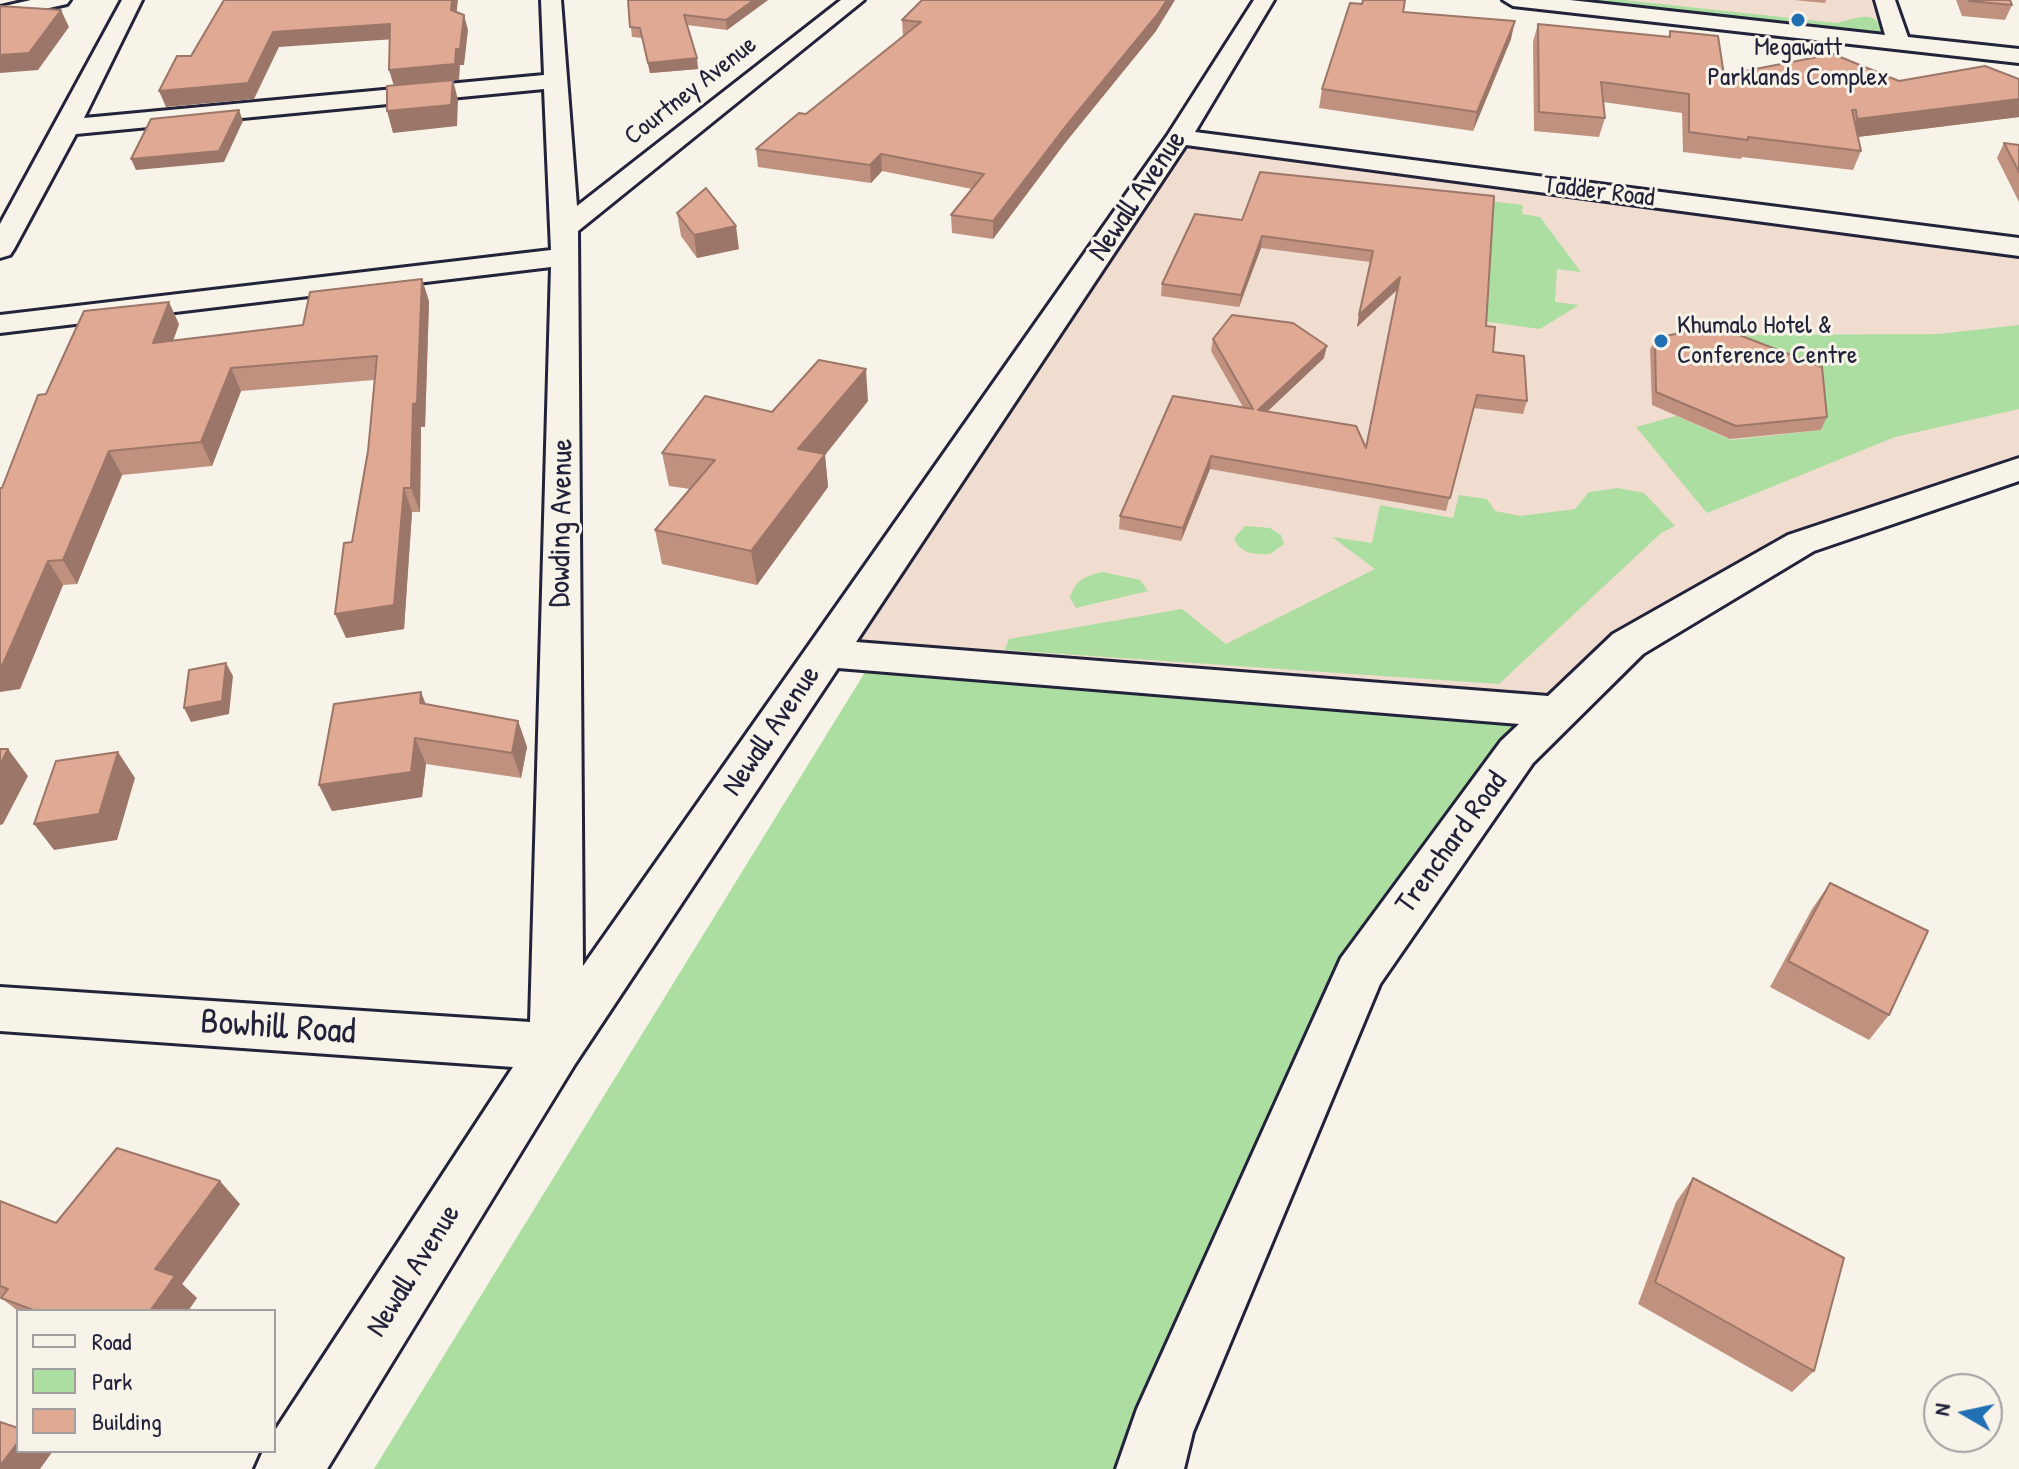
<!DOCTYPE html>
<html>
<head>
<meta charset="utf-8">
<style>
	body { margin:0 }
	#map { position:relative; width:2019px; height:1469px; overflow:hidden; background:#f7f3e8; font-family:"Patrick Hand",sans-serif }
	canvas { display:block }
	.legend { position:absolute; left:16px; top:1309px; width:260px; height:144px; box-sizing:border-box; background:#f7f3e8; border:2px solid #a29fa3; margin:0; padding:10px 14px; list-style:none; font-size:24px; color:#22223b }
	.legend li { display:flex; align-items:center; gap:16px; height:40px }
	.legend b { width:40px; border:2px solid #a29fa3 }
	.north { position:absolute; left:1923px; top:1373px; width:80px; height:80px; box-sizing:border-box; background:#f7f3e8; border:2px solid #a29fa3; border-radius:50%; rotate:279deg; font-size:22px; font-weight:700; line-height:32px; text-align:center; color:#22223b }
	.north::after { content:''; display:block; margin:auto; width:28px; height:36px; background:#1f6fb2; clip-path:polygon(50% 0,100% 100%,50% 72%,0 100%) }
</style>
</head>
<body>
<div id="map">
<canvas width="2019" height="1469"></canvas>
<ul class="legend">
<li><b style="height:10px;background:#f7f3e8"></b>Road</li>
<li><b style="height:22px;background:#abdea0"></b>Park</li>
<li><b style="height:22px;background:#dfa994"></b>Building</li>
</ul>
<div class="north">N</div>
</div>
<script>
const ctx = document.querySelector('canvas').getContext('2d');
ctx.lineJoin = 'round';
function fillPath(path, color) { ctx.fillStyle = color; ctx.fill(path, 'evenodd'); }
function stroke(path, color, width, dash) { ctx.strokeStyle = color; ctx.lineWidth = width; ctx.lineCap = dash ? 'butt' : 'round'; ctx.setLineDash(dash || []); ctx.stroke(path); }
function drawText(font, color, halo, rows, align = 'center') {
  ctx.font = font + ' "Patrick Hand",sans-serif'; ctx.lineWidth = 6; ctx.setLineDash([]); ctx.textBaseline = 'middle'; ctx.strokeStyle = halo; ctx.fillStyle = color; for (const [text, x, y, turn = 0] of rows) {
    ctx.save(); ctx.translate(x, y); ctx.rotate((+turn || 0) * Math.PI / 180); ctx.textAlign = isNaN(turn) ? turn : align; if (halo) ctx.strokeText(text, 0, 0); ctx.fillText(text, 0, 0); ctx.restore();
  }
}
fillPath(new Path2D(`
	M 1528,0 L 1877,0 L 1893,40 Z
	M 1183,140 L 2019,250 L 2019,464 L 1795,538 L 1554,708 L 835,650 Z`), '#f0ddcf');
fillPath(new Path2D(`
	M 1549,0 L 1624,0 L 1837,23 C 1861,17 1878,8 1884,37 Z
	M 1463,198 L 1523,205 L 1522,214 L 1540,217 L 1581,272 L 1557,269 L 1555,302 L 1579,305 L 1540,329 L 1415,312 Z
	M 2019,325 L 2019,409 L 1895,437 L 1707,513 L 1636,427 L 1676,416 L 1731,440 L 1822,430 L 1817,379 L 1740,335 L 1939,334 Z
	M 1618,488 L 1644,493 L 1675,526 L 1661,533 L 1499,684 L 1005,650 L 1009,639 L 1182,609 L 1226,644 L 1375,569 L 1332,537 L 1372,543 L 1380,505 L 1453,518 L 1459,495 L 1487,499 L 1495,511 L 1520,516 L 1575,509 L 1589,492 Z
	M 1245,526 L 1270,528 L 1281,535 L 1284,544 L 1270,554 C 1255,555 1240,554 1234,538 Z
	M 1103,572 L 1140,580 L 1148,591 L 1076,608 L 1070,598 C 1075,580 1085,576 1103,572 Z
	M 867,669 L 1535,720 L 1351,968 L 1140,1469 L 374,1469 Z`), '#abdea0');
const minor = new Path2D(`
	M 31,0 L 70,0 L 67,4 L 0,19 L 0,7 Z
	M 122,0 L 142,0 L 84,118 L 544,75 L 541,0 L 561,0 L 577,206 L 841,0 L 864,0 L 578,231 L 583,966 L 1167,136 L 1254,0 L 1274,0 L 1195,132 L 2019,238 L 2019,256 L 1186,145 L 856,642 L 1548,696 L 1613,634 L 1788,535 L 2019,458 L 2019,481 L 1814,551 L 1643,654 L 1533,763 L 1380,984 L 1193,1432 L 1184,1469 L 1116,1469 L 1137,1409 L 1341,958 L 1501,741 L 1519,724 L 838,668 L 575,1064 L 327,1469 L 255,1469 L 263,1451 L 274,1451 L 274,1432 L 513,1067 L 0,1031 L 0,987 L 530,1022 L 551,267 L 0,333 L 0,315 L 551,250 L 544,89 L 76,134 L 14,249 L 10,255 L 0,258 L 0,224 Z
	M 1503,0 L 1570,0 L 1885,35 L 1875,0 L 1895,0 L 1908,37 L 2019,49 L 2019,63 L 1513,6 Z`);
stroke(minor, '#22223b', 6);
fillPath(minor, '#f7f3e8');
fillPath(new Path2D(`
	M 628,0 L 768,0 L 727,30 L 687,25 L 698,69 L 650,73 L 642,38 L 632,37 Z
	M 1794,0 L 1826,0 L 1825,3 Z
	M 1956,0 L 2010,0 L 2012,5 L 2005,20 L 1962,16 Z
	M 1403,12 L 1511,39 L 1473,131 L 1319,108 L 1322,89 Z
	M 902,20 L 1156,31 L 1065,143 L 993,239 L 952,233 L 951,215 L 972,189 L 882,171 L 871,183 L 758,167 L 756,149 L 806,114 L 903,36 Z
	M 1538,24 L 1668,37 L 1670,31 L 1724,75 L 1899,81 L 2019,117 L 1858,137 L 1861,151 L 1853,170 L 1742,157 L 1741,159 L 1683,152 L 1682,113 L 1603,102 L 1605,118 L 1599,137 L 1534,131 L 1533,42 Z
	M 2004,143 L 2019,145 L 2019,202 L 1997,158 Z
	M 1260,172 L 1486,326 L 1493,352 L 1527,401 L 1523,414 L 1473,408 L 1446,511 L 1210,469 L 1181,541 L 1119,529 L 1120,516 L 1243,407 L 1211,351 L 1213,339 L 1324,358 L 1268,411 L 1366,448 L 1398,289 L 1357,327 L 1370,262 L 1261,248 L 1239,307 L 1161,296 L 1162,284 L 1242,220 Z
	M 677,213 L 739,249 L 697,258 L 681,236 Z
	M 429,301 L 425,427 L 421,427 L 420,512 L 412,512 L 404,629 L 346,638 L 352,542 L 368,451 L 374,380 L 241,391 L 212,466 L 122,475 L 77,584 L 63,585 L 20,689 L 2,488 L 46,394 L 179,324 L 173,341 L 303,325 Z
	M 1655,338 L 1827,417 L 1821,430 L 1730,439 L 1652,405 L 1650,350 Z
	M 868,401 L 825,455 L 828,487 L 757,585 L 662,564 L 655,530 L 690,489 L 669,486 L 662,453 L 772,412 Z
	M 426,704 L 518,721 L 527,747 L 521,778 L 426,764 L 422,797 L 332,811 L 319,785 Z
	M 1830,883 L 1889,1015 L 1869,1040 L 1770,987 L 1812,909 Z
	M 1693,1178 L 1814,1371 L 1792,1392 L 1638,1304 L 1676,1202 Z
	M 0,1201 L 56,1223 L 240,1204 L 182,1284 L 197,1298 L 188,1311 L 18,1311 L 0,1297 Z`), '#c0917f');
fillPath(new Path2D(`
	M 452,0 L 458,0 L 455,26 L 451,10 Z
	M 754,0 L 768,0 L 727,30 L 726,20 Z
	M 1167,0 L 1175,0 L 1156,31 L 1065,143 L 993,239 L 993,221 L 1066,126 Z
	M 61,10 L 69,27 L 38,70 L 0,73 L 0,55 Z
	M 464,15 L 468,30 L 464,65 L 460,65 L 459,80 L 453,80 L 458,100 L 457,126 L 393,133 L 387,111 L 394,86 L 389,70 L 456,49 Z
	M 1515,21 L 1511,39 L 1473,131 L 1477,112 Z
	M 390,24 L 395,39 L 279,47 L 254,99 L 166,107 L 159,91 L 273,32 Z
	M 697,58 L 698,69 L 650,73 L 648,63 Z
	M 2019,99 L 2019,117 L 1849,138 L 1857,119 Z
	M 239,110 L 243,121 L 224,162 L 136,170 L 131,159 Z
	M 881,154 L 882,171 L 871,183 L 870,165 Z
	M 736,226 L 739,249 L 697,258 L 694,235 Z
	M 1262,236 L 1261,248 L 1239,307 L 1241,295 Z
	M 1400,277 L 1398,289 L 1357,327 L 1359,315 Z
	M 422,279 L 429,301 L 425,427 L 421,427 L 420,512 L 411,488 L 413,404 Z
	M 169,302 L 179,324 L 164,366 L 153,343 Z
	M 1327,346 L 1324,358 L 1256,422 L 1258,410 Z
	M 231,368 L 241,391 L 212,466 L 201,442 Z
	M 866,369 L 868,401 L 825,455 L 828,487 L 757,585 L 751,551 L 798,449 Z
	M 109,451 L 122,475 L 77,584 L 63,560 Z
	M 1211,456 L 1210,469 L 1181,541 L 1183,528 Z
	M 404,488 L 412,512 L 404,629 L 346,638 L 335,614 Z
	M 48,561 L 63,585 L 20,689 L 0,692 L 0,665 Z
	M 226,663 L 233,676 L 229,714 L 191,722 L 184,708 Z
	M 421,692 L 431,717 L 420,703 Z
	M 518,721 L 527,747 L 521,778 L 512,753 Z
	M 415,738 L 426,764 L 422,797 L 332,811 L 319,785 Z
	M 8,749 L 28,776 L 3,824 L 0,825 L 0,765 Z
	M 118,752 L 135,778 L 117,840 L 54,850 L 34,824 Z
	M 220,1181 L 240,1204 L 182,1284 L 197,1298 L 188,1311 L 149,1311 L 155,1269 Z
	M 18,1442 L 18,1451 L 53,1451 L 40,1469 L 0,1469 L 0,1466 Z`), '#9c7668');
const building = new Path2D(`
	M 224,0 L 452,0 L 451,10 L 464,15 L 460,49 L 456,49 L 455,64 L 389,70 L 390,24 L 273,32 L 248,83 L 159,91 L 177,56 L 191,56 Z
	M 628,0 L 754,0 L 726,20 L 684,15 L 697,58 L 648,63 L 640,28 L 630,27 Z
	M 922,0 L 1167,0 L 1157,15 L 1066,126 L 993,221 L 951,215 L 984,174 L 881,154 L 870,165 L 756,149 L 799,113 L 806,114 L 921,22 L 902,20 Z
	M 1363,0 L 1405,0 L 1403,12 L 1515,21 L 1477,112 L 1322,89 L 1350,3 L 1362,4 Z
	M 1969,0 L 2010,0 L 2012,5 L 1969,1 Z
	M 0,6 L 61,10 L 29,53 L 0,55 Z
	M 1538,24 L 1670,37 L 1670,31 L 1718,36 L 1724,75 L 1833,54 L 1899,81 L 1985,66 L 2019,79 L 2019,99 L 1857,119 L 1856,110 L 1852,110 L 1861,151 L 1748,137 L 1748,140 L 1689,132 L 1689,94 L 1601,82 L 1605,118 L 1539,112 Z
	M 453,80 L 451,105 L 387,111 L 387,86 Z
	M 239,110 L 219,151 L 131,159 L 151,119 Z
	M 2004,143 L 2019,145 L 2019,172 Z
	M 1260,172 L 1494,196 L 1486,326 L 1495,327 L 1493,352 L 1524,356 L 1527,401 L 1477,395 L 1450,498 L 1211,456 L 1183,528 L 1120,516 L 1173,396 L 1253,409 L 1213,339 L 1232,315 L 1293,323 L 1327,346 L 1258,410 L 1356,426 L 1366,448 L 1400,277 L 1359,315 L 1373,251 L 1262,236 L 1241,295 L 1162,284 L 1195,214 L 1242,220 Z
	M 706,188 L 736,226 L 694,235 L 677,213 Z
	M 422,279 L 417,403 L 413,404 L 411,488 L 404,488 L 394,605 L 335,614 L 344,543 L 352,542 L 368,451 L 377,356 L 231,368 L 201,442 L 109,451 L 63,560 L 48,561 L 3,664 L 0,665 L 0,488 L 2,488 L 38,395 L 46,394 L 84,311 L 169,302 L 153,343 L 303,325 L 310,292 Z
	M 1716,326 L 1822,367 L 1827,417 L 1736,426 L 1656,392 L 1655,338 Z
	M 819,360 L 866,369 L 798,449 L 825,454 L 751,551 L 655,530 L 715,460 L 662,453 L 705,396 L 772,412 Z
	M 226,663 L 222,701 L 184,708 L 189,670 Z
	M 421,692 L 420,703 L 518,721 L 512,753 L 415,738 L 411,772 L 319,785 L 334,704 Z
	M 0,749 L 8,749 L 0,765 Z
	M 118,752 L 99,814 L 34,824 L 56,761 Z
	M 1830,883 L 1928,931 L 1889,1015 L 1788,961 Z
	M 117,1148 L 220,1181 L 155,1269 L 175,1276 L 150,1311 L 36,1311 L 1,1298 L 8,1289 L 0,1286 L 0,1201 L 56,1223 Z
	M 1693,1178 L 1844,1258 L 1814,1371 L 1655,1282 Z
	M 0,1422 L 18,1428 L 18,1442 L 0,1466 Z`);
fillPath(building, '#dfa994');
stroke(building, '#9c7668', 2);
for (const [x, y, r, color] of [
	[1798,20,8,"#1f6fb2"],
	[1661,341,8,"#1f6fb2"]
]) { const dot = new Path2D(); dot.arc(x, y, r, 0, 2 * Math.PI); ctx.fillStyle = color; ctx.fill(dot); stroke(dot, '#f7f3e8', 3); }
drawText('26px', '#22223b', '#f7f3e8', [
	["Megawatt",1798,48],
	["Parklands Complex",1798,78],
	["Khumalo Hotel &",1677,326,"left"],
	["Conference Centre",1677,356,"left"]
]);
drawText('26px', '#22223b', '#f7f3e8', [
	["Courtney Avenue",691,91,-38],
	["Tadder Road",1599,192,7]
]);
drawText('30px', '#22223b', '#f7f3e8', [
	["Newall Avenue",1138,196,-56],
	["Dowding Avenue",562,523,-89],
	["Newall Avenue",772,731,-56],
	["Trenchard Road",1452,843,-54],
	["Newall Avenue",414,1271,-58]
]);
drawText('36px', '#22223b', '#f7f3e8', [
	["Bowhill Road",278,1028,4]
]);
</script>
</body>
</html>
